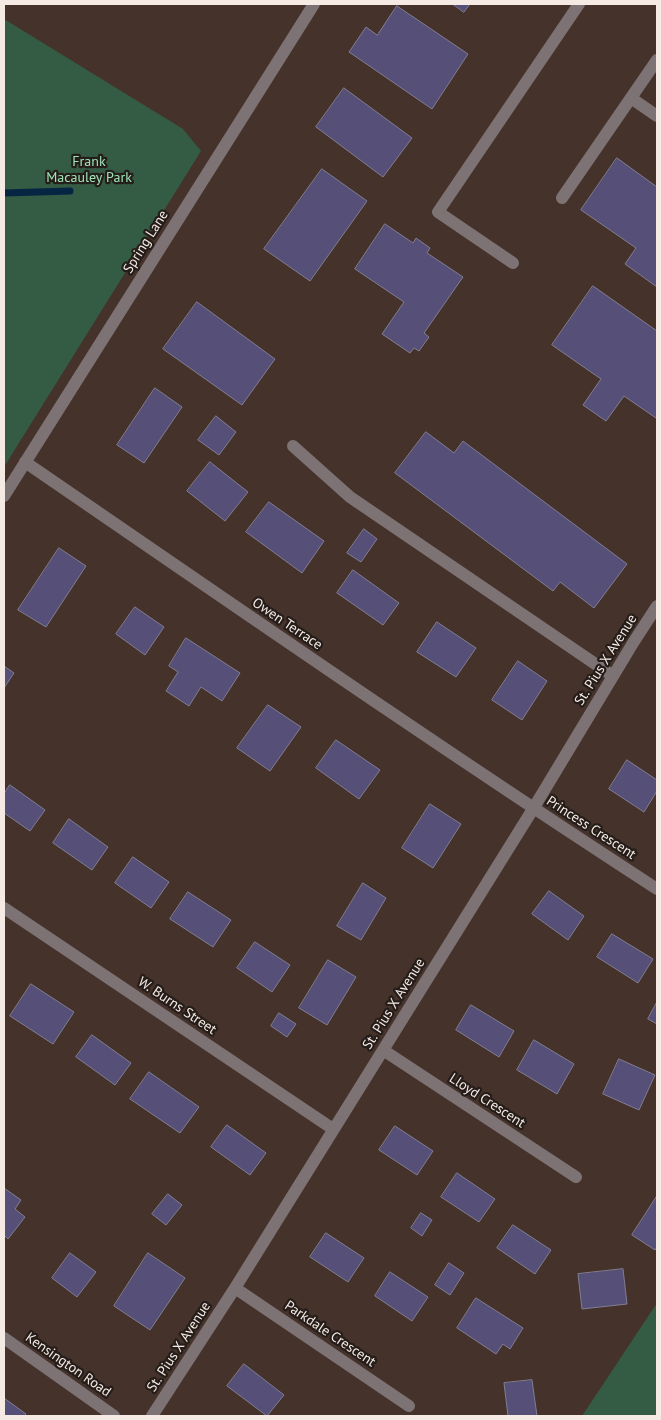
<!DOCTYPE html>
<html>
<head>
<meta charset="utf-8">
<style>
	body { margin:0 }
	#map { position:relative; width:661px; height:1420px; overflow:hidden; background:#45332b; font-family:"PT Sans",sans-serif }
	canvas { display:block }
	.frame { position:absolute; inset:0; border:5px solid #f6eae4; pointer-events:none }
</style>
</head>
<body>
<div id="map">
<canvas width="661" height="1420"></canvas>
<div class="frame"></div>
</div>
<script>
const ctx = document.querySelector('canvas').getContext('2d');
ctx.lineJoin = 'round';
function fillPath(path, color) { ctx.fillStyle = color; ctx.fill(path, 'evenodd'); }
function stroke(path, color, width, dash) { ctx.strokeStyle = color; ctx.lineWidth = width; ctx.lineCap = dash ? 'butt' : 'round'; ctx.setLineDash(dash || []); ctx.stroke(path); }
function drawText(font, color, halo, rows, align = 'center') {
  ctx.font = font + ' "PT Sans",sans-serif'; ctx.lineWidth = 4.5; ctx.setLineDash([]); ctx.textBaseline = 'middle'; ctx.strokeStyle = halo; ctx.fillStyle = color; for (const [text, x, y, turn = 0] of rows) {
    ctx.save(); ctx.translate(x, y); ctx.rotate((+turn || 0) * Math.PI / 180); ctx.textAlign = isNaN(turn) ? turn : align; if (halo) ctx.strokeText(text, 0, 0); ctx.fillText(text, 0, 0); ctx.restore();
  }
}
fillPath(new Path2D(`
	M 4,19 L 183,129 L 201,151 L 4,467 Z
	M 657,1303 L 657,1416 L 582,1416 Z`), '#345b43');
stroke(new Path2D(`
	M 4,193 L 70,191`), '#052542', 7);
const building = new Path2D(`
	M 453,4 L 470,4 L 464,12 Z
	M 397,6 L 468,54 L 432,109 L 349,52 L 366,27 L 377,35 Z
	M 344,88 L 412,138 L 383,177 L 316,127 Z
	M 617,158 L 657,187 L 657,287 L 625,264 L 636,248 L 581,210 Z
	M 322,169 L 367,201 L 310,281 L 264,249 Z
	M 385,224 L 413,243 L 416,238 L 430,248 L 427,253 L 463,277 L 424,333 L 429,337 L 419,351 L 414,348 L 410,353 L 382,334 L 404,302 L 355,269 Z
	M 593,286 L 657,331 L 657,416 L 656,418 L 624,396 L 606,421 L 583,405 L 601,379 L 552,345 Z
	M 197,302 L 275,359 L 242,405 L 163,349 Z
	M 155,388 L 182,407 L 144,463 L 117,445 Z
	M 216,416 L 236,432 L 219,455 L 198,440 Z
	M 426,432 L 454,453 L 463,441 L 627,564 L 594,608 L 560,582 L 553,591 L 395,473 Z
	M 210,462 L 248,492 L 225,521 L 187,491 Z
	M 269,502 L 324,541 L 302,573 L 246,532 Z
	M 364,529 L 377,539 L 361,562 L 347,553 Z
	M 59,548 L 86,566 L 46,627 L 18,610 Z
	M 353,570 L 399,603 L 383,625 L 337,593 Z
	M 135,607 L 164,627 L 145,655 L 116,634 Z
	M 437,622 L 476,648 L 456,677 L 417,652 Z
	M 186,638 L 240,673 L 222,701 L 201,687 L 189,706 L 166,691 L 178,672 L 169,666 Z
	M 518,661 L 547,681 L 522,720 L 492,700 Z
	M 4,666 L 14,673 L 4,688 Z
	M 268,705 L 301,727 L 270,771 L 237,748 Z
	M 336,740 L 380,770 L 359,799 L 316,768 Z
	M 627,760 L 657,780 L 657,791 L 644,812 L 609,789 Z
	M 10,785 L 45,810 L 30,831 L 4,813 L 4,794 Z
	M 430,804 L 461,824 L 433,868 L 402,848 Z
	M 69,819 L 108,847 L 92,870 L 53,843 Z
	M 133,857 L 169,882 L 151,908 L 115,883 Z
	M 363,883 L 386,898 L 361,940 L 337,926 Z
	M 549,891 L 584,916 L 568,940 L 532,914 Z
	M 188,892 L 231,920 L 213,947 L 170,919 Z
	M 612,934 L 653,959 L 638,983 L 597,957 Z
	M 255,942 L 290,965 L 272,992 L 237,968 Z
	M 328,960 L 356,977 L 327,1025 L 299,1008 Z
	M 31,984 L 74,1012 L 53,1044 L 10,1016 Z
	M 657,1002 L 657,1024 L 648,1019 Z
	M 471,1005 L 514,1031 L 499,1057 L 456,1030 Z
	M 279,1013 L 296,1024 L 287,1037 L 271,1026 Z
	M 92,1035 L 131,1063 L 115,1085 L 76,1057 Z
	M 534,1040 L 574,1064 L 557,1094 L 517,1070 Z
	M 619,1059 L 655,1075 L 639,1110 L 603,1094 Z
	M 149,1072 L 199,1107 L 180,1133 L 130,1099 Z
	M 227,1125 L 266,1153 L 250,1175 L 211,1147 Z
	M 395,1126 L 433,1151 L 417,1175 L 379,1150 Z
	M 457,1173 L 495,1199 L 479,1222 L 441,1197 Z
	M 4,1188 L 21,1200 L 15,1209 L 25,1217 L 8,1239 L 4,1235 Z
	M 168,1194 L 182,1205 L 166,1225 L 152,1214 Z
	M 657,1196 L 657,1247 L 655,1250 L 632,1235 Z
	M 421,1213 L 432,1220 L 422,1236 L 411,1228 Z
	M 513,1225 L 551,1250 L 535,1274 L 497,1248 Z
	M 326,1233 L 364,1258 L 348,1282 L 310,1257 Z
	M 70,1253 L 96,1272 L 77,1297 L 52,1278 Z
	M 148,1253 L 185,1278 L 150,1330 L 114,1306 Z
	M 449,1263 L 464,1273 L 450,1295 L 435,1285 Z
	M 623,1269 L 627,1304 L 582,1309 L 578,1274 Z
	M 390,1272 L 428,1297 L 412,1321 L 375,1296 Z
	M 476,1298 L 523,1328 L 510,1349 L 503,1344 L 496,1354 L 457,1328 Z
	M 244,1364 L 284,1395 L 267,1416 L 227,1386 Z
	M 532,1380 L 537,1416 L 508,1416 L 504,1383 Z
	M 4,1398 L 26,1414 L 24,1416 L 4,1416 Z`);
fillPath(building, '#564f77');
stroke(building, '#817e92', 1);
stroke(new Path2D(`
	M 631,98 L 657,116
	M 562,198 L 657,60
	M 513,263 L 438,212 L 579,4
	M 293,446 L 350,497 L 613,676
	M 25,462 C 235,606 444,751 657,889
	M 4,496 L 314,4
	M 4,908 L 333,1129
	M 383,1050 L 576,1177
	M 235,1288 L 409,1406
	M 4,1338 L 114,1416
	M 152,1416 L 235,1288 L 533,809 L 633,643 L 657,606`), '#7d7274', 12);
drawText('14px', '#9de4b6', '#251d19', [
	["Frank",89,162],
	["Macauley Park",89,178]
]);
drawText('14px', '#f6eae4', '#251d19', [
	["Spring Lane",146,242,-58],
	["Owen Terrace",287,624,34],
	["St. Pius X Avenue",606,660,-58],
	["Princess Crescent",591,828,33],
	["St. Pius X Avenue",394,1004,-58],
	["W. Burns Street",177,1006,34],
	["Lloyd Crescent",487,1101,33],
	["Parkdale Crescent",330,1334,34],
	["St. Pius X Avenue",179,1347,-57],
	["Kensington Road",68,1365,35]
]);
</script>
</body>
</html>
